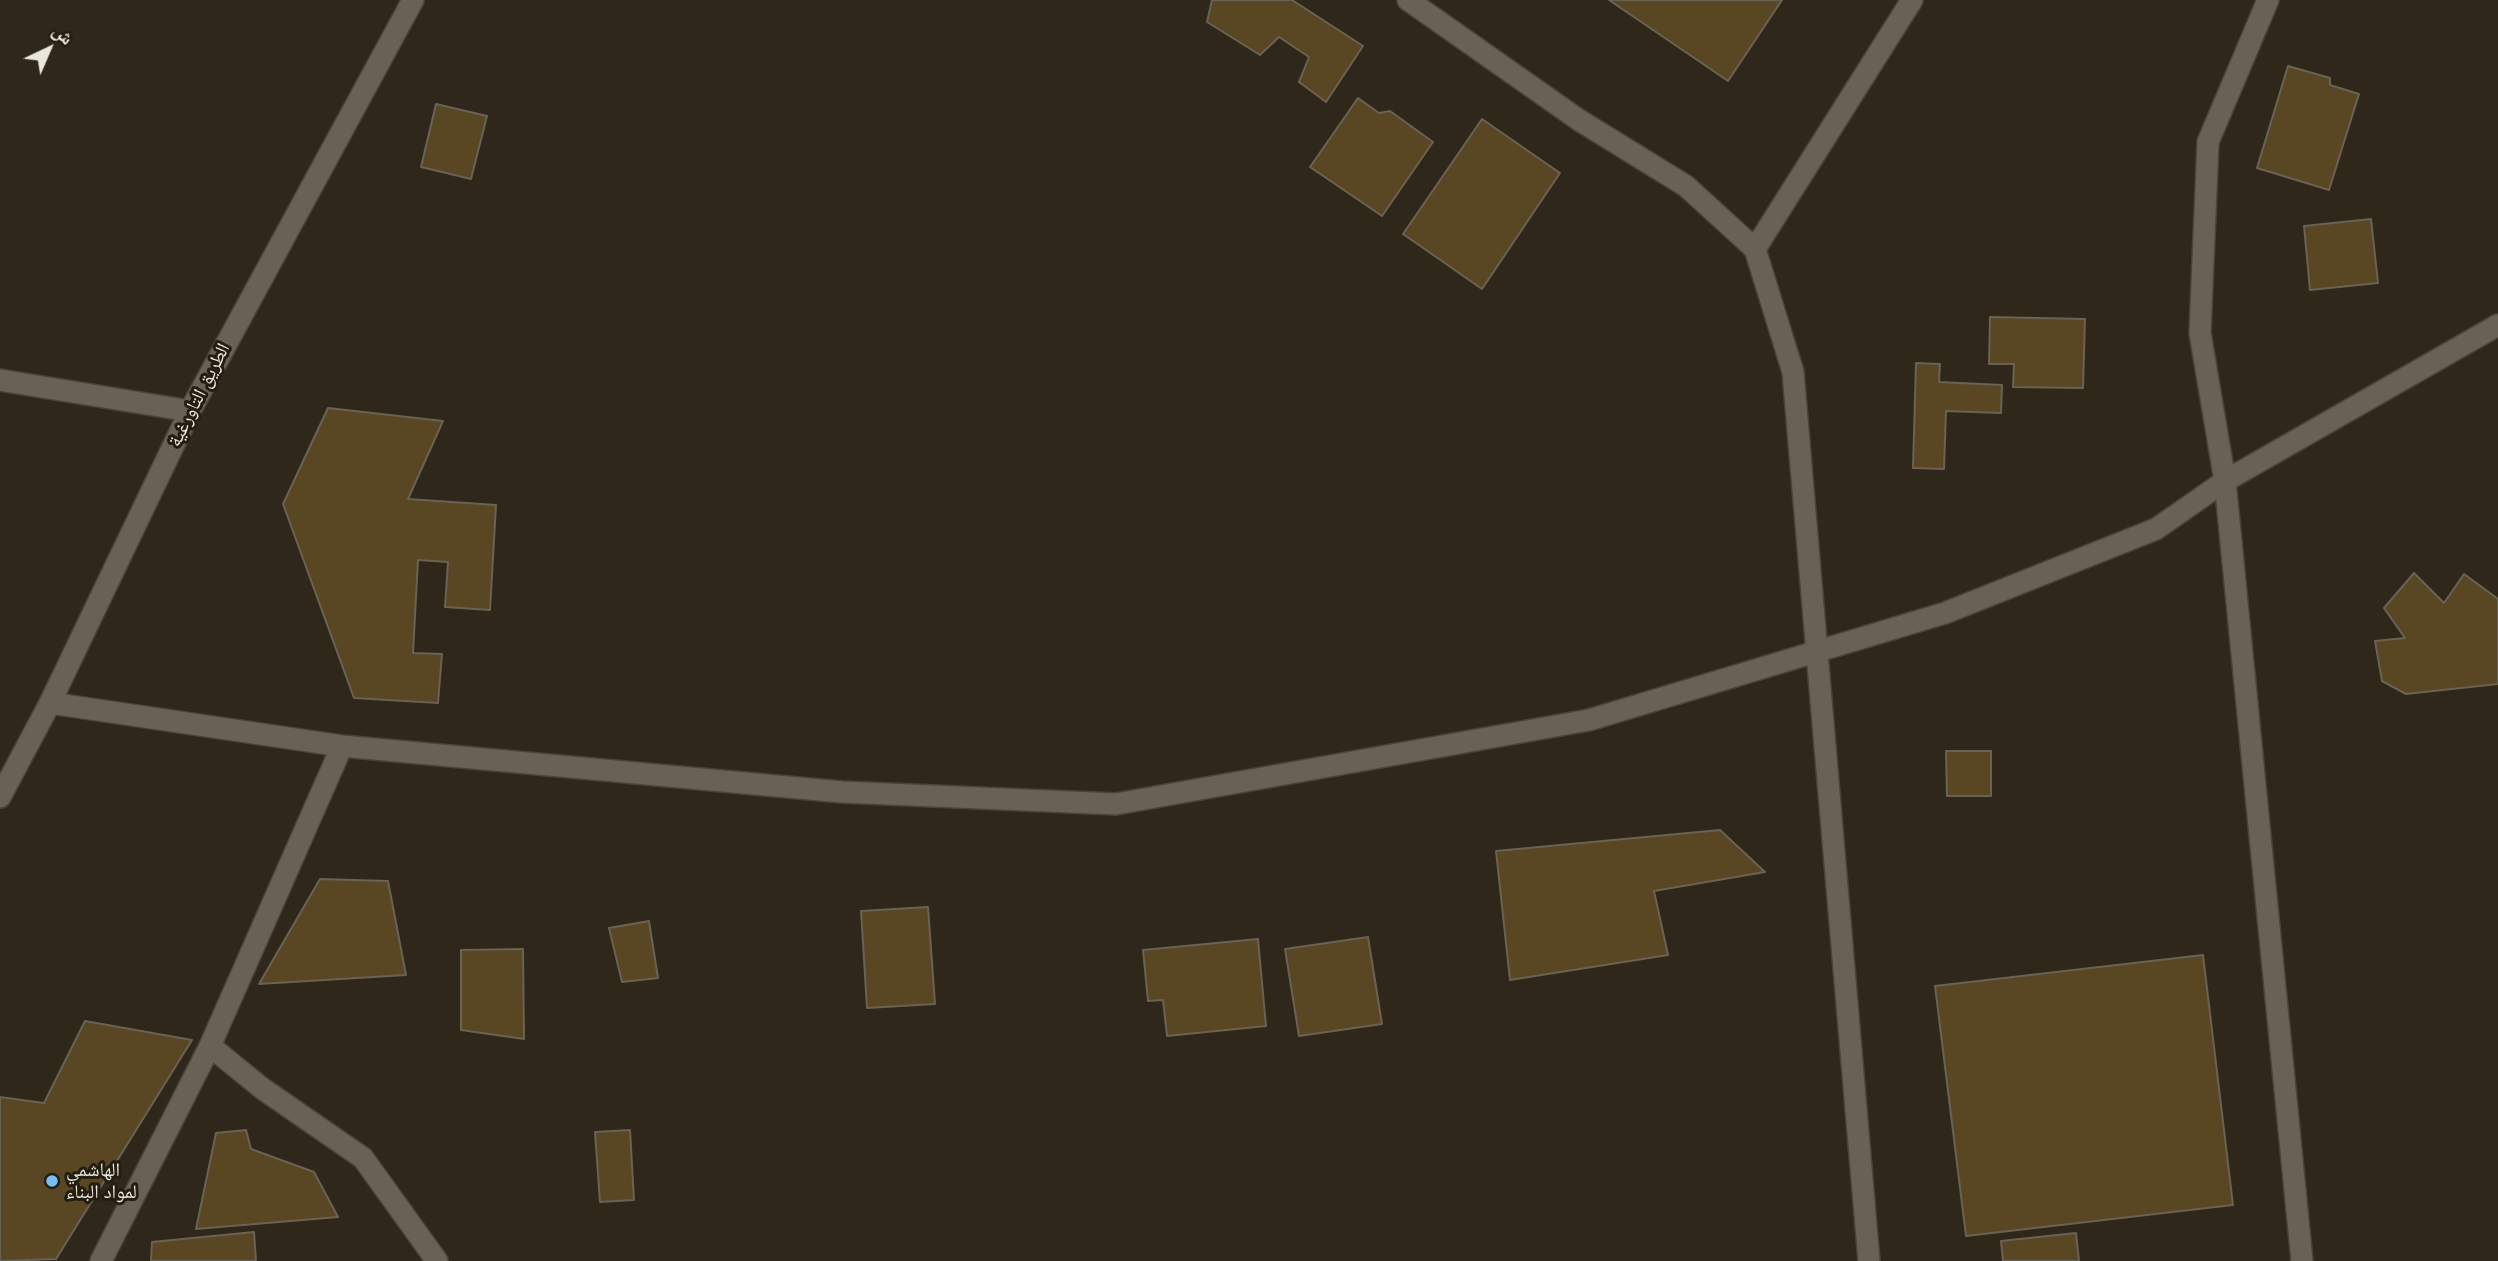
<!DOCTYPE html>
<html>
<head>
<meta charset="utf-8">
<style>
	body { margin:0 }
	#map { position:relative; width:2498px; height:1261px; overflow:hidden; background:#2e271a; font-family:Mulish,"Noto Naskh Arabic",sans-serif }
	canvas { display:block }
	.north { position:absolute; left:14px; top:14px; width:70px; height:70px; -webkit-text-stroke:5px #241d11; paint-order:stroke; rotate:44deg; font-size:19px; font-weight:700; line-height:28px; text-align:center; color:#ebe6de }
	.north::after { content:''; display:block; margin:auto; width:24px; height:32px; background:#ebe6de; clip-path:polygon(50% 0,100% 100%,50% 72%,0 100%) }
</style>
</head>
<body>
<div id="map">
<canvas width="2498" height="1261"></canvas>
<div class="north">ش</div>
</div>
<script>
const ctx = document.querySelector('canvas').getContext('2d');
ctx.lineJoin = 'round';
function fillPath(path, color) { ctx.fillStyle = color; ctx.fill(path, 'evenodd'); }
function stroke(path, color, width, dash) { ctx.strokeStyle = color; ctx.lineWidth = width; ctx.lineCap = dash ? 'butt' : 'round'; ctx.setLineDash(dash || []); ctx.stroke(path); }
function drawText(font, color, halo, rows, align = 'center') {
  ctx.font = font + ' Mulish,"Noto Naskh Arabic",sans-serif'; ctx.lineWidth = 6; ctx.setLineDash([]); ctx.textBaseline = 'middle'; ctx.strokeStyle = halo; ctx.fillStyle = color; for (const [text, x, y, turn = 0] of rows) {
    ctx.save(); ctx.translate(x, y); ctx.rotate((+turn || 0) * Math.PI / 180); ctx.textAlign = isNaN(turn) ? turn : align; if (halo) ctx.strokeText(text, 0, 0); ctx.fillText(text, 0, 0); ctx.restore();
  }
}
const building = new Path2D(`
	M 1212,0 L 1292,0 L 1363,46 L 1326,102 L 1299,82 L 1309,57 L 1279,37 L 1260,55 L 1207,22 Z
	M 1609,0 L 1782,0 L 1728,81 Z
	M 2288,66 L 2330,78 L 2330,85 L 2359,94 L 2329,190 L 2257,168 Z
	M 1358,98 L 1379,113 L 1390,111 L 1433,142 L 1382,216 L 1310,167 Z
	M 436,104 L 487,116 L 471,179 L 421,167 Z
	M 1482,119 L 1560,173 L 1482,289 L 1403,234 Z
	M 2371,219 L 2378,283 L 2310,290 L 2304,226 Z
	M 1990,317 L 2085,319 L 2083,388 L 2013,387 L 2014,364 L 1989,364 Z
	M 1916,363 L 1940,364 L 1939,382 L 2002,385 L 2001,413 L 1946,411 L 1944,469 L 1913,468 Z
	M 328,408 L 443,421 L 408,499 L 496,505 L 490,610 L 445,607 L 448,562 L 418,560 L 413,653 L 442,654 L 438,703 L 354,698 L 283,504 Z
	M 2414,573 L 2444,603 L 2464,574 L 2498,599 L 2498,684 L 2406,694 L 2382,681 L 2375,641 L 2405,638 L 2384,608 Z
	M 1946,751 L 1991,751 L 1991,796 L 1947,796 Z
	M 1720,830 L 1765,872 L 1654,891 L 1668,955 L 1510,980 L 1496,851 Z
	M 320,879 L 388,881 L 406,975 L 259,984 Z
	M 928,907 L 935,1004 L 867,1008 L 861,911 Z
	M 649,921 L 658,978 L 622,982 L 609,928 Z
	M 1368,937 L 1382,1024 L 1299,1036 L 1285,949 Z
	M 1258,939 L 1266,1026 L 1167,1036 L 1163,1000 L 1148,1001 L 1143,950 Z
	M 523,949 L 524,1039 L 461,1030 L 461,950 Z
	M 2203,955 L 2233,1205 L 1966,1236 L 1935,986 Z
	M 85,1021 L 192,1040 L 56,1259 L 0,1261 L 0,1097 L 44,1103 Z
	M 246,1130 L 251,1149 L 314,1172 L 338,1217 L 196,1229 L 216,1133 Z
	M 630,1130 L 634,1200 L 600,1202 L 595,1132 Z
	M 254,1232 L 256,1261 L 151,1261 L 152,1242 Z
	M 2076,1233 L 2079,1261 L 2003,1261 L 2001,1241 Z`);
fillPath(building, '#594724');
stroke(building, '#6a6254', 2);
const minor = new Path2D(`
	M 1408,0 L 1579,120 L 1686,186 L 1755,249 L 1793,372 L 1869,1261
	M 2268,0 L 2208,142 L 2200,333 L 2225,481 L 2302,1261
	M 1755,249 L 1912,0
	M 0,380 L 190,411
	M 50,703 L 342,746 L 842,792 L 1116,804 L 1589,720 L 1945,613 L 2156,529 L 2225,481 L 2498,325
	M 210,1046 L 263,1089 L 363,1158 L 437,1261
	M 101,1261 L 210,1046 L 342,746`);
const tertiary = new Path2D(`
	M 0,797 L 50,703 L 190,411 L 413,0`);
stroke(minor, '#494339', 24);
stroke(tertiary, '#494339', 24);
stroke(minor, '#696153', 21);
stroke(tertiary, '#696153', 21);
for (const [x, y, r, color] of [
	[52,1181,7,"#77c0f7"]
]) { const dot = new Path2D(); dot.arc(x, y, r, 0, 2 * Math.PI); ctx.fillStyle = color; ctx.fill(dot); stroke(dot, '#241d11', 2.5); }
drawText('19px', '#ebe6de', '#241d11', [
	["الطريق التاورغية",199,395,-63]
]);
drawText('19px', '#ebe6de', '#241d11', [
	["الهاشمي",66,1170],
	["لمواد البناء",66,1192]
], 'left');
</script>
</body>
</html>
